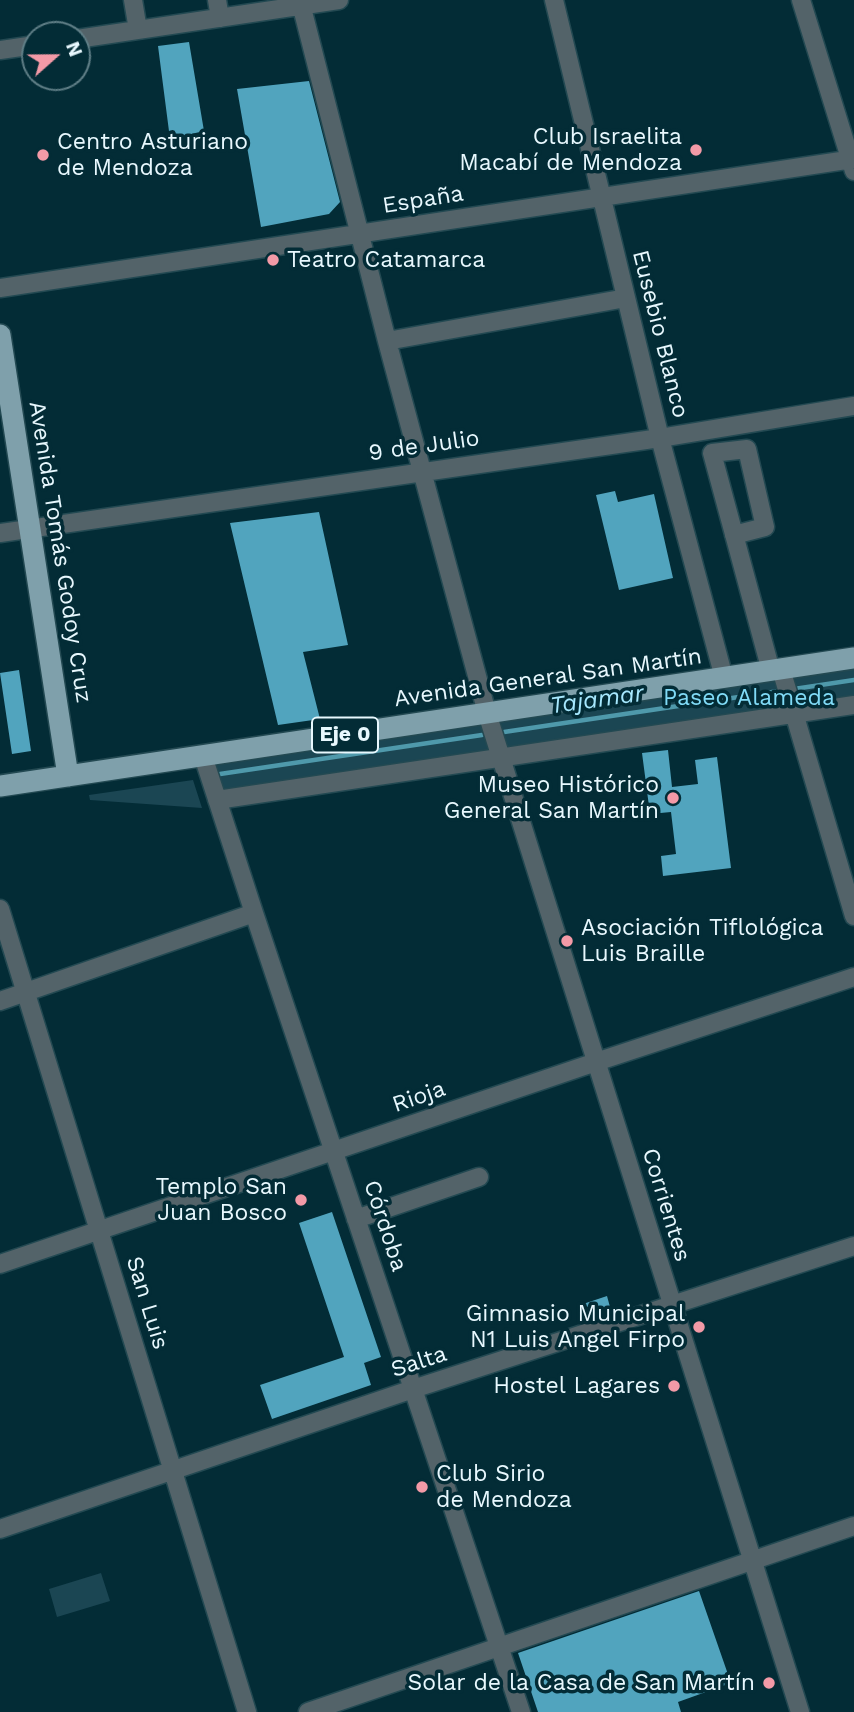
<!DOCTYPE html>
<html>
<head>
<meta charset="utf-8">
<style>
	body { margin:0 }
	#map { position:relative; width:854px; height:1712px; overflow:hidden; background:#032c36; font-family:"Work Sans",sans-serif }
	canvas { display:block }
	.north { position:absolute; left:21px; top:21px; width:70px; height:70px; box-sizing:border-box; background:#032c36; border:2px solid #5f7e86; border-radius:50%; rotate:69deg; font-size:19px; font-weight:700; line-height:28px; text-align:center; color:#e8f8fe }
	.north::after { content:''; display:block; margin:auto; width:24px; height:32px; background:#f39aa7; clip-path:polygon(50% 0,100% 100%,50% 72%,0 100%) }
</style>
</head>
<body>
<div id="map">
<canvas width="854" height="1712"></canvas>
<div class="north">N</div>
</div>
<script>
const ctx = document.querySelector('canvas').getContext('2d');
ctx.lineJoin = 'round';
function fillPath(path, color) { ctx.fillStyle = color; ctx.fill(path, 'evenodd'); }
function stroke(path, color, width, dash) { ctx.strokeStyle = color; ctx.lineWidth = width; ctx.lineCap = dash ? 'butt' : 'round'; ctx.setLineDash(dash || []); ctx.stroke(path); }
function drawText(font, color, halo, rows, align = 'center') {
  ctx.font = font + ' "Work Sans",sans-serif'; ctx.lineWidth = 7; ctx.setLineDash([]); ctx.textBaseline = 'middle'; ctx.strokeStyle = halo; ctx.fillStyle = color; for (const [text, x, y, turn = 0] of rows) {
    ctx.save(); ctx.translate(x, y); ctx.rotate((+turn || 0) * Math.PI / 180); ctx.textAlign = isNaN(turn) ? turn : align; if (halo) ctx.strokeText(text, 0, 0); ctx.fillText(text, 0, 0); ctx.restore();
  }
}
fillPath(new Path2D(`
	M 854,658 L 854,705 L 217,800 L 203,756 Z
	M 193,780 L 202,808 L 90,800 L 89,795 Z
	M 101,1573 L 110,1601 L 57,1617 L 49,1589 Z`), '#1b4653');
stroke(new Path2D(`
	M 794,689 L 854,680
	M 504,732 L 779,691
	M 220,774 L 482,735`), '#4f99ab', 4.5);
fillPath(new Path2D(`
	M 189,42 L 204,131 L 170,139 L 158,46 Z
	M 309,81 L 340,202 L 329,214 L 261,227 L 237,89 Z
	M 615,491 L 618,502 L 654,494 L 673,578 L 619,590 L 596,495 Z
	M 319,512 L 348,645 L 303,652 L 320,719 L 278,725 L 230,523 Z
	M 19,670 L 31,751 L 12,754 L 0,673 Z
	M 668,750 L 672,787 L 698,784 L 695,760 L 717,757 L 731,868 L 663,876 L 661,856 L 676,854 L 671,812 L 650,814 L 642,753 Z
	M 332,1212 L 381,1357 L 364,1363 L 371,1385 L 272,1419 L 260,1385 L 344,1357 L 299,1223 Z
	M 607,1296 L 610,1307 L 581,1317 L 577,1306 Z
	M 699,1591 L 731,1683 L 678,1702 L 681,1712 L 538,1712 L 518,1653 Z`), '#51a4be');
const minor = new Path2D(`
	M 133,0 L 138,30
	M 217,0 L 220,18
	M 300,0 L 387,341 L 487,713 L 800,1712
	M 554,0 L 660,438 L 724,678
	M 801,0 L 854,171
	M 77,39 L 339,0
	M 0,50 L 35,45
	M 0,288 L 854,159
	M 387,341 L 626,298
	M 0,533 L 660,438 L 854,406
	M 734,535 L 765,527 L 747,449 L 712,453 L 771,671
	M 781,669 L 854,916
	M 203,756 L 254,913 L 521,1712
	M 217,800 L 854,705
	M 0,909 L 247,1712
	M 0,1001 L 254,913
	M 356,1219 L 479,1177
	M 0,1264 L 596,1062 L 854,977
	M 0,1529 L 413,1389 L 854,1246
	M 308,1712 L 854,1526`);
const major = new Path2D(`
	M 0,335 L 68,776
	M 0,786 L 854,658`);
stroke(minor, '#234952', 21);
stroke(major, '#234952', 24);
stroke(minor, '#536369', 18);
stroke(major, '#7fa0ab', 21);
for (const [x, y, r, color] of [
	[696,150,7,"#f39aa7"],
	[43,155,7,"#f39aa7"],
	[273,260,7,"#f39aa7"],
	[673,798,7,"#f39aa7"],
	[567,941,7,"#f39aa7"],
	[301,1200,7,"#f39aa7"],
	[699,1327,7,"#f39aa7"],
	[674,1386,7,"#f39aa7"],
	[422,1487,7,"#f39aa7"],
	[769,1683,7,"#f39aa7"]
]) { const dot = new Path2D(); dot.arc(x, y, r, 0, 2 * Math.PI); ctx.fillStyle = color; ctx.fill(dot); stroke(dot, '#032c36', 2.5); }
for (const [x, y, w] of [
	[345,735,66]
]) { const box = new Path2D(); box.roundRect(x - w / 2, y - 17.5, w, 35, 5); ctx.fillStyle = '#032c36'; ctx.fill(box); stroke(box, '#e8f8fe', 2); }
drawText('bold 21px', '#e8f8fe', null, [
	["Eje 0",345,735]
]);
drawText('23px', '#e8f8fe', '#032c36', [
	["Club Israelita",682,137],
	["Macabí de Mendoza",682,163],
	["Centro Asturiano",57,142,"left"],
	["de Mendoza",57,168,"left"],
	["Teatro Catamarca",287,260,"left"],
	["Museo Histórico",659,785],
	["General San Martín",659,811],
	["Asociación Tiflológica",581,928,"left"],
	["Luis Braille",581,954,"left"],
	["Templo San",287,1187],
	["Juan Bosco",287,1213],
	["Gimnasio Municipal",685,1314],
	["N1 Luis Angel Firpo",685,1340],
	["Hostel Lagares",660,1386],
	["Club Sirio",436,1474,"left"],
	["de Mendoza",436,1500,"left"],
	["Solar de la Casa de San Martín",755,1683]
], 'right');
drawText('23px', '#e8f8fe', '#032c36', [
	["España",423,200,-9],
	["Eusebio Blanco",660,334,76],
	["9 de Julio",424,446,-8],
	["Avenida Tomás Godoy Cruz",60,552,81],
	["Avenida General San Martín",548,678,-8],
	["Rioja",419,1097,-19],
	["Corrientes",666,1205,73],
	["Córdoba",385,1226,72],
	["San Luis",147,1303,73],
	["Salta",419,1362,-18]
]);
drawText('23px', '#80dbf7', '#032c36', [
	["Paseo Alameda",749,698]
]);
drawText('italic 24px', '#a7e8fe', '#032c36', [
	["Tajamar",597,700,-8]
]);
</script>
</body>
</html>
